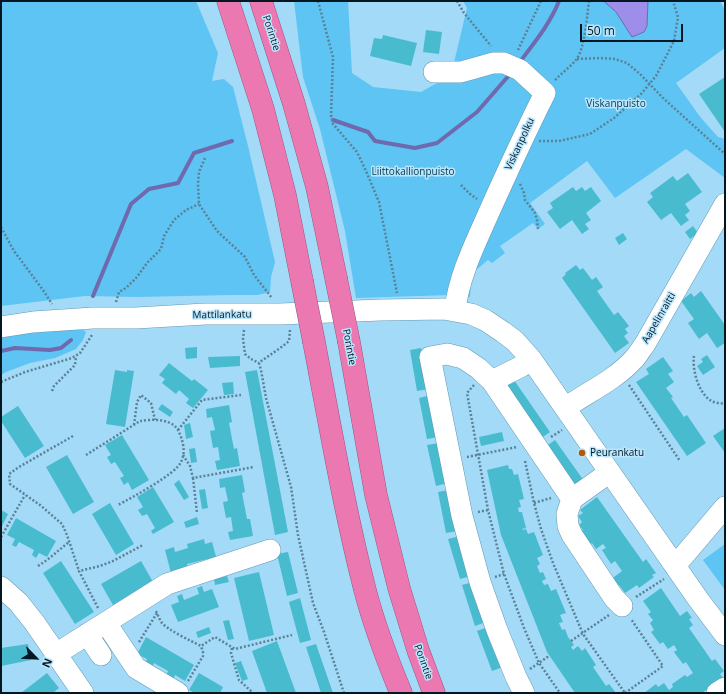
<!DOCTYPE html>
<html>
<head>
<meta charset="utf-8">
<style>
	body { margin:0 }
	#map { position:relative; width:726px; height:694px; overflow:hidden; background:#a3daf7; font-family:"Open Sans",sans-serif }
	canvas { display:block }
	.frame { position:absolute; inset:0; border:2px solid #021721; pointer-events:none }
	.north { position:absolute; left:16px; top:638px; width:40px; height:40px; -webkit-text-stroke:3px #bae6fd; paint-order:stroke; rotate:114deg; font-size:11px; font-weight:700; line-height:16px; text-align:center; color:#021721 }
	.north::after { content:''; display:block; margin:auto; width:14px; height:18px; background:#021721; clip-path:polygon(50% 0,100% 100%,50% 72%,0 100%) }
	.scale { position:absolute; left:580px; top:24px; width:103px; height:18px; box-sizing:border-box; border:2px solid #021721; border-top:0; padding-left:5px; font-size:12px; line-height:14px; white-space:nowrap; color:#021721; -webkit-text-stroke:3px #bae6fd; paint-order:stroke }
</style>
</head>
<body>
<div id="map">
<canvas width="726" height="694"></canvas>
<div class="frame"></div>
<div class="north">N</div>
<div class="scale">50 m</div>
</div>
<script>
const ctx = document.querySelector('canvas').getContext('2d');
ctx.lineJoin = 'round';
function fillPath(path, color) { ctx.fillStyle = color; ctx.fill(path, 'evenodd'); }
function stroke(path, color, width, dash) { ctx.strokeStyle = color; ctx.lineWidth = width; ctx.lineCap = dash ? 'butt' : 'round'; ctx.setLineDash(dash || []); ctx.stroke(path); }
function drawText(font, color, halo, rows, align = 'center') {
  ctx.font = font + ' "Open Sans",sans-serif'; ctx.lineWidth = 3; ctx.setLineDash([]); ctx.textBaseline = 'middle'; ctx.strokeStyle = halo; ctx.fillStyle = color; for (const [text, x, y, turn = 0] of rows) {
    ctx.save(); ctx.translate(x, y); ctx.rotate((+turn || 0) * Math.PI / 180); ctx.textAlign = isNaN(turn) ? turn : align; if (halo) ctx.strokeText(text, 0, 0); ctx.fillText(text, 0, 0); ctx.restore();
  }
}
fillPath(new Path2D(`
	M 1,1 L 196,1 L 218,53 L 212,81 L 224,79 L 233,87 L 248,146 L 275,262 L 271,277 L 270,292 L 258,295 L 231,295 L 137,297 L 85,296 L 1,306 Z
	M 294,1 L 348,1 L 352,73 L 373,87 L 421,92 L 451,75 L 467,8 L 463,1 L 720,1 L 725,10 L 725,48 L 676,83 L 701,118 L 718,137 L 725,139 L 725,178 L 686,149 L 615,198 L 587,161 L 530,203 L 545,224 L 538,229 L 533,223 L 500,246 L 505,253 L 492,263 L 488,260 L 476,270 L 471,284 L 470,297 L 449,295 L 356,298 L 345,231 L 320,129 L 303,77 Z
	M 36,330 L 83,330 L 86,332 L 83,340 L 76,349 L 55,358 L 30,363 L 6,372 L 1,375 L 1,337 Z
	M 725,544 L 725,590 L 703,560 Z`), '#5dc4f4');
const water = new Path2D(`
	M 604,1 L 648,1 L 647,26 L 644,32 L 632,37 L 616,12 Z`);
fillPath(water, '#9e8ee9');
stroke(water, '#6f6aad', 1);
stroke(new Path2D(`
	M 519,63 C 534,43 550,24 559,1
	M 333,120 L 368,132 L 375,141 L 415,148 L 437,143 L 477,112 L 511,73
	M 93,296 L 131,204 L 149,189 L 178,183 L 194,153 L 232,141
	M 1,351 L 15,348 L 50,350 L 61,348 L 71,340`), '#6f6aad', 4);
fillPath(new Path2D(`
	M 426,30 L 442,32 L 439,54 L 423,52 Z
	M 383,35 L 417,43 L 411,66 L 370,56 L 374,38 L 382,39 Z
	M 725,77 L 725,132 L 699,94 Z
	M 688,173 L 702,192 L 685,204 L 690,211 L 685,215 L 689,220 L 681,226 L 671,213 L 661,220 L 647,202 L 653,197 L 650,193 L 673,176 L 677,181 Z
	M 573,187 L 576,191 L 582,187 L 585,191 L 591,187 L 601,201 L 586,213 L 591,220 L 585,224 L 589,229 L 582,234 L 572,220 L 560,229 L 547,212 L 553,208 L 550,203 Z
	M 693,226 L 698,233 L 690,239 L 685,232 Z
	M 623,233 L 627,239 L 619,245 L 615,238 Z
	M 576,265 L 580,270 L 583,268 L 592,280 L 596,277 L 603,287 L 597,291 L 614,315 L 618,312 L 629,326 L 625,329 L 628,333 L 624,336 L 629,343 L 615,353 L 562,278 L 566,274 L 565,273 Z
	M 701,291 L 725,325 L 725,343 L 717,348 L 707,333 L 699,339 L 688,323 L 694,319 L 681,301 L 691,293 L 694,297 Z
	M 197,347 L 197,358 L 186,359 L 185,348 Z
	M 421,348 L 429,389 L 417,391 L 410,350 Z
	M 707,355 L 715,367 L 703,375 L 697,366 L 703,362 L 701,359 Z
	M 240,356 L 240,366 L 210,368 L 208,357 Z
	M 663,357 L 673,371 L 668,374 L 674,382 L 666,388 L 673,397 L 671,398 L 684,417 L 687,415 L 706,443 L 687,456 L 636,382 L 649,374 L 646,369 Z
	M 169,363 L 192,381 L 194,379 L 208,390 L 193,408 L 186,403 L 189,399 L 179,390 L 176,394 L 162,383 L 165,379 L 159,375 Z
	M 115,370 L 127,372 L 127,370 L 134,371 L 125,427 L 106,424 Z
	M 257,370 L 288,532 L 275,535 L 245,372 Z
	M 514,380 L 550,432 L 540,439 L 504,387 Z
	M 233,382 L 234,394 L 224,395 L 222,383 Z
	M 431,395 L 438,437 L 427,439 L 419,398 Z
	M 162,404 L 173,412 L 170,417 L 158,409 Z
	M 229,405 L 232,422 L 229,423 L 234,449 L 237,448 L 240,466 L 217,470 L 215,461 L 220,460 L 218,447 L 213,448 L 210,431 L 215,430 L 212,417 L 207,418 L 206,409 Z
	M 18,406 L 44,446 L 25,458 L 1,421 L 1,417 Z
	M 190,423 L 193,437 L 186,439 L 184,425 Z
	M 725,428 L 725,453 L 713,436 Z
	M 502,432 L 504,441 L 481,446 L 479,437 Z
	M 122,435 L 149,480 L 132,490 L 128,482 L 124,485 L 120,478 L 124,476 L 115,462 L 111,464 L 107,457 L 111,455 L 105,445 Z
	M 555,440 L 584,481 L 574,488 L 545,447 Z
	M 439,443 L 448,483 L 436,486 L 427,445 Z
	M 195,448 L 197,462 L 191,463 L 189,449 Z
	M 67,455 L 94,502 L 73,514 L 46,467 Z
	M 508,465 L 509,469 L 512,469 L 514,475 L 518,474 L 524,499 L 519,500 L 521,507 L 518,508 L 519,512 L 522,512 L 526,528 L 522,529 L 523,530 L 526,529 L 528,534 L 534,532 L 543,555 L 537,558 L 540,564 L 537,566 L 540,573 L 543,572 L 546,579 L 542,581 L 544,585 L 548,584 L 551,591 L 556,589 L 566,613 L 560,615 L 563,622 L 559,623 L 562,630 L 565,629 L 568,637 L 574,645 L 571,647 L 573,650 L 578,646 L 582,651 L 585,648 L 596,665 L 593,667 L 606,686 L 609,684 L 616,693 L 575,693 L 547,652 L 501,535 L 487,470 Z
	M 242,475 L 245,492 L 242,493 L 247,519 L 250,519 L 253,536 L 230,540 L 228,532 L 233,531 L 231,517 L 226,518 L 223,502 L 228,501 L 225,487 L 220,488 L 219,479 Z
	M 179,480 L 189,497 L 184,500 L 174,484 Z
	M 153,487 L 174,522 L 153,534 L 151,531 L 155,528 L 147,514 L 142,516 L 138,510 L 143,507 L 137,497 Z
	M 205,489 L 208,508 L 202,509 L 199,490 Z
	M 449,490 L 458,531 L 446,533 L 438,492 Z
	M 597,497 L 643,562 L 646,559 L 656,573 L 652,575 L 654,577 L 639,588 L 637,585 L 625,593 L 619,585 L 616,588 L 610,580 L 622,571 L 615,561 L 611,564 L 602,550 L 606,548 L 603,544 L 596,549 L 592,543 L 588,546 L 579,533 L 583,530 L 579,525 L 582,522 L 578,516 L 583,513 L 580,510 Z
	M 110,503 L 134,544 L 116,555 L 92,514 Z
	M 1,510 L 8,514 L 1,528 Z
	M 197,517 L 199,524 L 186,528 L 184,522 Z
	M 16,518 L 56,541 L 47,557 L 39,553 L 36,558 L 32,555 L 34,550 L 19,542 L 16,547 L 12,545 L 15,539 L 7,535 Z
	M 460,536 L 471,576 L 460,579 L 448,539 Z
	M 204,539 L 205,544 L 212,542 L 217,560 L 209,562 L 208,559 L 187,564 L 188,568 L 171,573 L 165,550 L 174,547 L 175,552 L 188,548 L 187,544 Z
	M 288,552 L 298,593 L 287,596 L 277,554 Z
	M 61,561 L 94,612 L 75,624 L 43,573 Z
	M 141,561 L 153,582 L 113,605 L 101,584 Z
	M 259,572 L 274,635 L 249,641 L 234,578 Z
	M 227,576 L 229,582 L 215,585 L 214,579 Z
	M 473,582 L 486,622 L 475,626 L 462,585 Z
	M 202,586 L 204,592 L 212,589 L 219,607 L 178,622 L 171,605 L 179,602 L 177,596 L 182,594 L 184,600 L 199,594 L 197,588 Z
	M 661,588 L 680,616 L 687,611 L 692,618 L 689,619 L 693,625 L 689,628 L 712,661 L 715,659 L 724,671 L 720,674 L 723,678 L 702,693 L 644,693 L 656,684 L 658,687 L 664,683 L 669,690 L 673,687 L 672,684 L 685,675 L 687,677 L 693,673 L 686,662 L 683,664 L 674,652 L 677,650 L 674,645 L 668,649 L 663,642 L 660,644 L 651,632 L 654,630 L 650,623 L 653,620 L 648,614 L 651,612 L 643,601 Z
	M 300,598 L 311,640 L 300,643 L 289,602 Z
	M 229,620 L 234,639 L 228,640 L 223,621 Z
	M 209,627 L 211,633 L 198,638 L 196,632 Z
	M 488,627 L 503,667 L 492,671 L 477,631 Z
	M 146,637 L 194,665 L 185,681 L 175,675 L 173,680 L 166,676 L 168,671 L 154,663 L 152,668 L 145,664 L 147,659 L 137,654 Z
	M 277,641 L 296,693 L 267,693 L 252,651 Z
	M 28,644 L 31,660 L 1,666 L 1,648 Z
	M 316,644 L 333,693 L 321,693 L 306,647 Z
	M 241,661 L 248,679 L 242,681 L 235,663 Z
	M 47,673 L 59,688 L 53,693 L 21,693 Z
	M 199,673 L 223,687 L 220,693 L 195,693 L 189,690 Z`), '#48bbcf');
const minor = new Path2D(`
	M 434,72 L 461,72 L 493,63 L 504,63 L 520,70 L 545,93 C 526,131 508,170 490,210 C 476,242 459,275 455,310
	M 1,327 L 33,322 L 93,318 L 136,318 L 205,314 L 280,314 L 381,310 L 444,309 L 471,314 L 485,320 L 503,332 L 515,341 L 531,359 L 698,599 L 725,635
	M 492,381 L 572,499
	M 565,408 C 588,392 615,380 634,359 C 638,355 641,349 645,344 L 725,204
	M 610,472 L 572,499 L 567,514 L 568,526 L 572,535 L 614,598 L 622,606
	M 675,566 L 725,507
	M 1,587 L 18,602 L 34,622 L 83,693
	M 106,623 L 136,668 L 178,693
	M 87,634 L 101,655
	M 56,654 L 167,584 L 270,550
	M 524,693 L 516,677 L 497,630 L 480,582 L 462,516 L 430,357 L 447,354 L 463,358 L 478,368 L 492,381 L 522,366 L 531,359
	M 717,693 L 725,688`);
const highway = new Path2D(`
	M 228,1 L 263,109 L 285,195 L 302,281
	M 261,1 L 294,104 L 317,187 L 336,278
	M 314,342 C 330,425 344,508 365,590 C 374,625 387,659 401,693
	M 349,342 L 376,495 L 399,588 L 418,650 L 434,693`);
stroke(minor, '#6399b3', 22);
stroke(highway, '#99567f', 23);
stroke(new Path2D(`
	M 318,1 L 333,57 L 331,115 L 333,124 L 357,152 L 366,171 L 379,202 L 397,293
	M 457,1 L 464,13 L 491,46
	M 518,50 L 541,1
	M 577,59 L 600,58 L 615,59 L 627,63 L 640,74 L 663,98 L 725,154
	M 555,80 C 562,73 570,67 576,60 C 585,48 587,16 589,1
	M 539,141 L 559,141 L 590,134 L 614,118 L 641,94 L 656,76 L 674,41 L 678,17 L 673,1
	M 205,158 L 199,172 L 198,184 L 199,204 L 217,231 L 245,257 L 254,275 L 272,298
	M 520,184 L 524,193 L 525,200 L 535,213 L 537,220 L 538,229
	M 461,185 L 470,194 L 477,199
	M 1,227 L 14,251 L 43,290 L 52,304
	M 116,302 L 119,292 L 126,288 L 137,277 L 147,263 L 161,249 L 164,236 L 174,220 L 186,210 L 199,204
	M 244,330 L 243,339 L 245,354 L 251,359 L 259,363
	M 290,330 L 289,341 C 280,349 269,355 259,363 L 261,370 L 266,398 L 291,487 L 298,535 L 313,603 L 324,632 L 344,693
	M 694,356 C 692,369 698,392 710,400 C 713,403 720,403 725,404
	M 1,382 L 25,372 L 72,358 L 80,353 L 92,335
	M 474,385 L 467,393 L 488,510 L 504,574 L 524,628 L 539,663 L 560,693
	M 629,385 L 680,461
	M 52,391 L 54,386 L 75,365 L 76,356
	M 134,425 L 137,402 L 141,395 L 151,403 L 155,420
	M 178,430 L 202,400 L 241,395
	M 73,436 L 19,467 L 9,474 L 10,484 L 40,505 L 62,524 L 67,535 L 79,571
	M 551,437 L 562,430
	M 86,455 L 140,421 C 152,419 173,418 179,432 C 183,441 186,452 181,462 C 176,474 131,498 118,505
	M 183,455 L 190,466 L 193,478 L 254,467
	M 467,457 L 517,447
	M 525,461 L 534,503 L 541,529 L 553,563 L 583,634 L 625,693
	M 193,478 L 197,513
	M 534,503 L 551,498
	M 478,512 L 488,510
	M 1,537 L 25,495
	M 38,566 L 47,560 L 69,542
	M 495,577 L 504,574
	M 636,597 L 664,579
	M 98,608 L 79,571 L 100,566 L 113,561 L 143,545
	M 156,611 C 158,615 159,619 162,623 C 168,630 191,641 201,646 L 215,637 L 235,649 L 292,635
	M 571,641 L 609,615
	M 139,642 L 157,613
	M 232,648 L 231,653 L 239,680 L 253,693
	M 530,669 L 549,656
	M 188,681 L 203,656 L 203,652 L 201,646
	M 625,693 L 663,666 L 631,619`), '#5a8196', 2.5, [2, 2]);
stroke(minor, '#fff', 21);
stroke(highway, '#eb78b1', 22);
const highwayBridge = new Path2D(`
	M 336,278 L 349,342
	M 302,281 L 314,342`);
stroke(highwayBridge, '#99567f', 23, []);
stroke(highwayBridge, '#eb78b1', 22);
for (const [x, y, r, color] of [
	[582,453,4,"#b55709"]
]) { const dot = new Path2D(); dot.arc(x, y, r, 0, 2 * Math.PI); ctx.fillStyle = color; ctx.fill(dot); stroke(dot, '#bae6fd', 1.5); }
drawText('10px', '#021721', '#bae6fd', [
	["Porintie",271,33,72],
	["Viskanpolku",520,144,-65],
	["Mattilankatu",222,315,-1],
	["Aapelinraitti",659,318,-60],
	["Porintie",349,347,79],
	["Porintie",423,662,70]
]);
drawText('10px', '#01394e', '#bae6fd', [
	["Viskanpuisto",616,104],
	["Liittokallionpuisto",413,172]
]);
drawText('10px', '#021721', '#bae6fd', [
	["Peurankatu",590,453]
], 'left');
</script>
</body>
</html>
